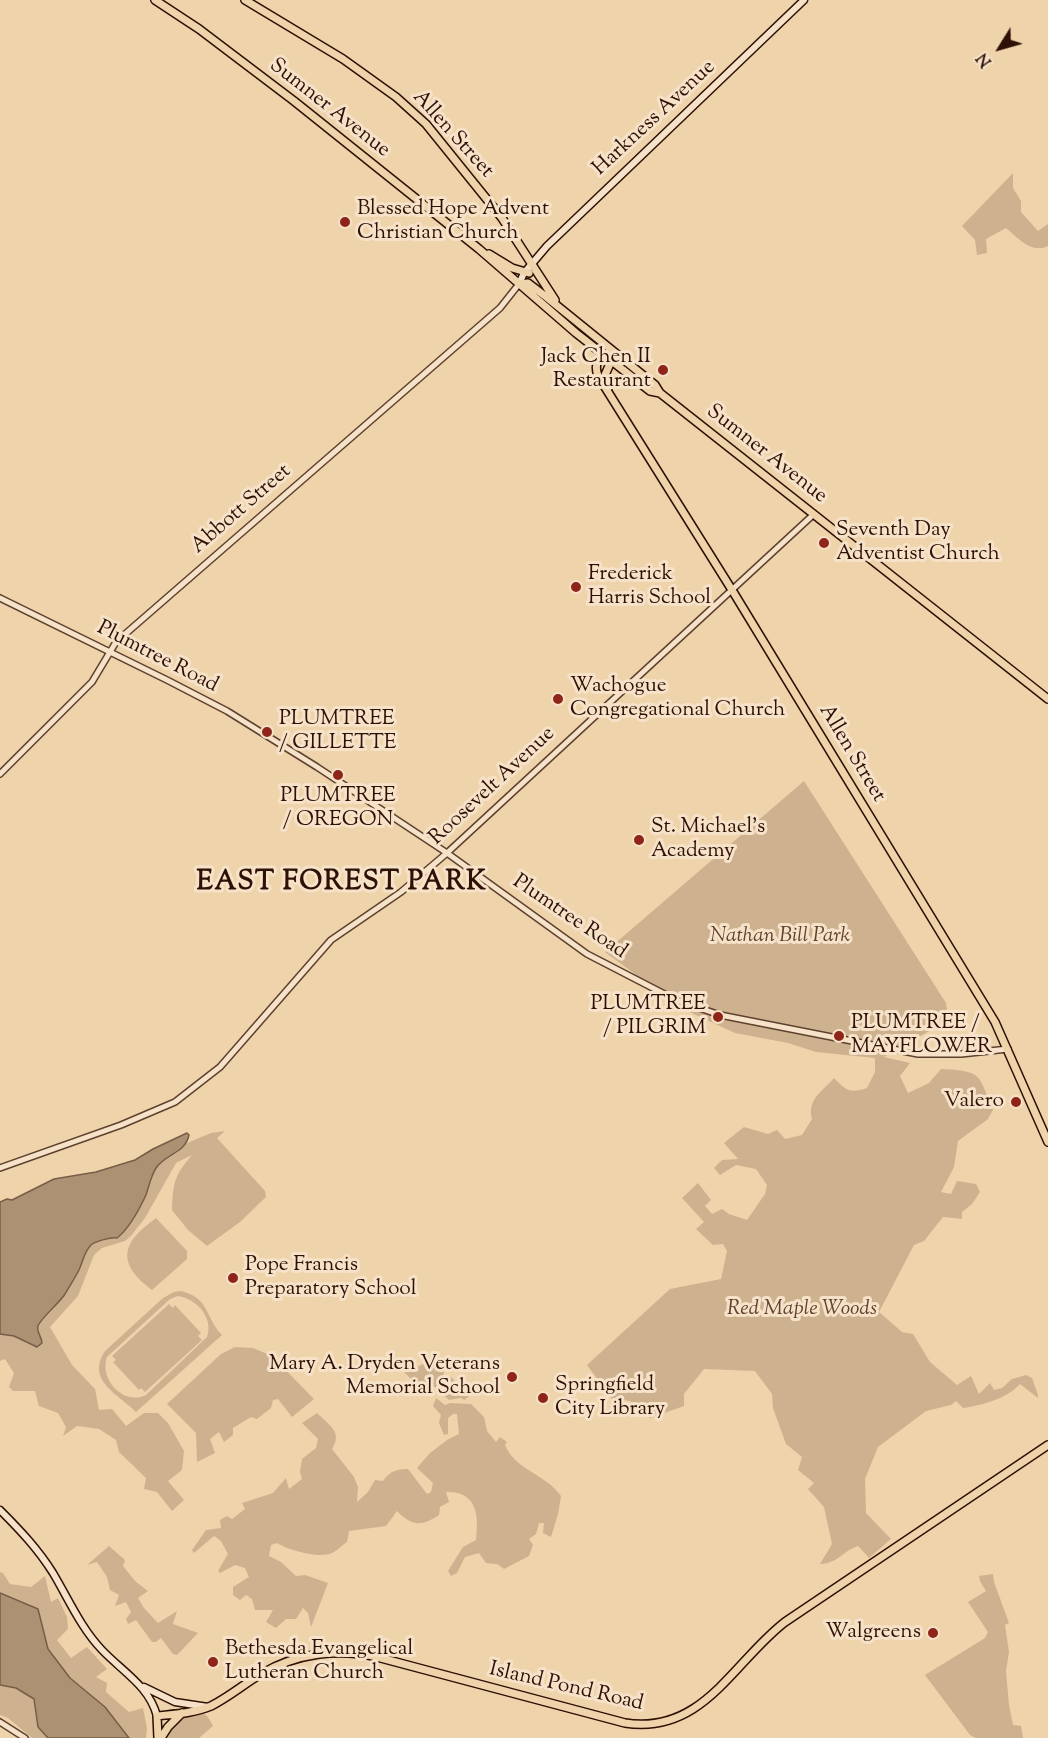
<!DOCTYPE html>
<html>
<head>
<meta charset="utf-8">
<style>
	body { margin:0 }
	#map { position:relative; width:1048px; height:1738px; overflow:hidden; background:#efd3ab; font-family:"Sorts Mill Goudy",serif }
	canvas { display:block }
	.north { position:absolute; left:970px; top:18px; width:60px; height:60px; -webkit-text-stroke:4px #f5e2c8; paint-order:stroke; rotate:233deg; font-size:16px; font-weight:700; line-height:24px; text-align:center; color:#2e1005 }
	.north::after { content:''; display:block; margin:auto; width:21px; height:27px; background:#2e1005; clip-path:polygon(50% 0,100% 100%,50% 72%,0 100%) }
</style>
</head>
<body>
<div id="map">
<canvas width="1048" height="1738"></canvas>
<div class="north">N</div>
</div>
<script>
const ctx = document.querySelector('canvas').getContext('2d');
ctx.lineJoin = 'round';
function fillPath(path, color) { ctx.fillStyle = color; ctx.fill(path, 'evenodd'); }
function stroke(path, color, width, dash) { ctx.strokeStyle = color; ctx.lineWidth = width; ctx.lineCap = dash ? 'butt' : 'round'; ctx.setLineDash(dash || []); ctx.stroke(path); }
function drawText(font, color, halo, rows, align = 'center') {
  ctx.font = font + ' "Sorts Mill Goudy",serif'; ctx.lineWidth = 6; ctx.setLineDash([]); ctx.textBaseline = 'middle'; ctx.strokeStyle = halo; ctx.fillStyle = color; for (const [text, x, y, turn = 0] of rows) {
    ctx.save(); ctx.translate(x, y); ctx.rotate((+turn || 0) * Math.PI / 180); ctx.textAlign = isNaN(turn) ? turn : align; if (halo) ctx.strokeText(text, 0, 0); ctx.fillText(text, 0, 0); ctx.restore();
  }
}
fillPath(new Path2D(`
	M 1013,173 L 1013,188 L 1021,201 L 1021,212 L 1038,231 L 1048,224 L 1048,246 C 1031,254 1018,238 1006,228 L 986,239 L 987,253 L 977,255 L 975,240 L 962,226 Z
	M 804,781 L 946,1003 L 947,1011 L 931,1030 L 884,1057 L 910,1063 L 900,1076 L 908,1093 L 929,1083 L 941,1069 C 983,1071 978,1074 993,1110 L 988,1119 L 958,1141 L 954,1167 L 941,1192 L 951,1194 L 957,1181 L 976,1184 L 980,1192 L 972,1204 L 962,1212 L 962,1219 L 943,1217 L 924,1241 L 914,1245 L 879,1312 L 902,1332 L 913,1334 L 930,1362 L 957,1385 L 971,1376 L 979,1394 L 990,1383 L 994,1390 L 1002,1388 L 1012,1379 L 1026,1375 L 1032,1378 L 1038,1395 L 1038,1398 L 1020,1384 C 1006,1399 983,1405 963,1408 L 956,1401 L 951,1405 L 926,1411 L 878,1447 L 865,1479 L 866,1513 L 891,1539 L 869,1558 L 858,1546 C 841,1552 839,1563 820,1564 L 832,1544 L 824,1507 L 808,1489 L 814,1483 L 798,1470 L 802,1457 L 786,1444 L 773,1408 L 772,1394 L 755,1371 L 704,1369 L 684,1394 L 684,1406 L 650,1418 L 630,1401 L 611,1398 L 587,1365 L 670,1289 L 721,1279 L 727,1251 L 723,1244 L 713,1245 L 696,1229 L 704,1222 L 682,1198 L 698,1183 L 711,1200 L 705,1206 L 712,1214 L 722,1209 L 729,1214 L 747,1220 L 765,1194 L 767,1185 L 756,1169 L 736,1165 L 720,1175 L 714,1168 L 722,1160 L 738,1159 L 724,1143 L 744,1127 L 768,1134 L 777,1130 L 785,1139 L 802,1135 L 812,1119 C 807,1099 822,1092 834,1078 C 846,1090 849,1094 867,1088 L 875,1072 L 875,1058 L 816,1052 L 788,1043 L 735,1033 L 681,1008 L 605,952 Z
	M 225,1131 L 217,1138 L 265,1191 L 266,1197 L 240,1222 L 207,1246 L 188,1230 L 172,1210 C 173,1183 174,1176 192,1155 L 176,1163 L 145,1218 L 131,1236 L 125,1241 L 102,1248 L 94,1255 L 78,1296 L 50,1327 L 72,1365 L 95,1389 L 99,1410 L 112,1409 L 126,1426 L 144,1413 L 158,1413 L 168,1423 L 184,1451 L 182,1470 L 168,1481 L 184,1500 L 172,1511 L 157,1492 L 144,1489 L 146,1478 L 119,1452 L 116,1440 L 99,1429 L 77,1426 L 63,1436 L 66,1427 L 58,1413 L 39,1406 L 35,1391 L 13,1391 L 9,1387 L 14,1373 L 5,1359 L 0,1361 L 0,1334 L 14,1336 L 33,1346 L 42,1340 L 37,1330 L 38,1325 L 50,1313 L 65,1294 L 78,1271 L 86,1251 L 93,1243 L 112,1237 L 146,1195 L 155,1170 L 159,1164 L 177,1153 L 187,1143 L 211,1133 Z
	M 156,1218 L 187,1251 L 187,1259 L 152,1290 C 116,1263 121,1243 156,1218 Z
	M 180,1291 C 210,1297 205,1318 222,1335 L 136,1412 C 120,1395 85,1381 105,1351 L 163,1298 L 174,1292 ZM 178,1296 C 197,1299 214,1318 207,1337 L 146,1395 C 123,1406 99,1379 107,1357 L 170,1299 Z
	M 169,1304 L 173,1308 L 175,1305 L 201,1333 L 198,1336 L 202,1340 L 145,1392 L 141,1388 L 139,1390 L 113,1362 L 116,1360 L 112,1356 Z
	M 235,1347 L 253,1348 L 272,1356 L 314,1399 L 292,1417 L 278,1399 L 273,1400 L 271,1408 L 257,1419 L 251,1417 L 233,1428 L 233,1435 L 224,1442 L 219,1432 L 210,1439 L 215,1453 L 197,1462 L 196,1433 L 167,1404 L 221,1354 Z
	M 412,1361 L 417,1367 L 427,1362 L 438,1361 C 445,1366 444,1372 443,1379 L 450,1376 L 469,1396 L 465,1400 L 460,1398 L 449,1400 C 439,1391 431,1379 417,1385 L 395,1363 Z
	M 436,1398 L 445,1405 L 450,1403 L 471,1404 L 484,1417 L 487,1431 L 496,1442 L 500,1437 L 507,1442 L 505,1445 C 514,1469 547,1475 561,1496 L 558,1514 L 551,1537 L 543,1533 L 544,1523 L 539,1523 L 536,1534 L 529,1539 L 533,1545 L 529,1556 L 504,1569 L 497,1564 L 486,1563 L 479,1553 L 465,1557 L 457,1573 L 451,1576 L 448,1571 L 463,1547 L 476,1540 C 479,1515 477,1491 446,1492 L 449,1502 L 440,1507 L 439,1515 C 421,1527 412,1526 397,1511 L 386,1526 L 349,1531 L 347,1542 C 342,1545 337,1551 332,1553 C 319,1559 288,1550 277,1543 L 271,1545 L 269,1556 L 281,1562 L 296,1576 L 305,1575 L 328,1583 L 311,1627 L 308,1613 L 303,1608 L 296,1619 L 286,1619 L 276,1628 L 266,1622 L 273,1610 L 255,1610 L 252,1599 L 246,1595 L 240,1600 L 233,1595 L 233,1587 L 249,1577 L 245,1568 L 235,1565 L 220,1573 L 218,1571 L 228,1554 L 221,1541 L 214,1536 L 194,1553 L 192,1550 L 206,1530 L 221,1528 L 220,1520 L 227,1516 L 232,1519 L 245,1509 L 242,1503 L 273,1493 L 286,1478 L 289,1489 L 302,1479 L 300,1472 L 302,1459 L 316,1448 L 318,1439 L 302,1423 L 317,1413 C 329,1425 343,1432 332,1449 L 354,1477 L 358,1487 L 357,1502 L 368,1492 L 375,1480 L 383,1481 C 390,1471 397,1469 408,1469 L 427,1494 L 431,1492 L 433,1483 L 417,1468 L 430,1453 L 447,1440 L 459,1434 L 457,1414 L 453,1414 L 448,1418 L 448,1434 L 444,1435 L 439,1423 L 441,1415 L 433,1406 Z
	M 109,1546 L 125,1560 L 123,1566 L 136,1582 L 148,1591 L 138,1598 L 144,1608 L 158,1623 L 177,1611 L 173,1624 L 198,1633 L 177,1655 L 173,1654 L 161,1638 L 156,1642 L 152,1642 L 136,1620 L 128,1624 L 126,1619 L 131,1612 L 126,1602 L 115,1606 L 119,1595 L 110,1590 L 107,1577 L 97,1562 L 87,1565 Z
	M 0,1572 L 3,1573 L 10,1584 L 31,1587 L 45,1576 L 51,1602 L 58,1598 L 67,1617 L 68,1629 L 57,1640 L 71,1658 L 87,1647 L 107,1669 L 96,1677 L 107,1683 L 106,1692 L 129,1712 L 143,1708 L 147,1728 L 146,1738 L 129,1738 L 105,1707 L 70,1678 L 48,1649 L 38,1609 L 0,1593 Z
	M 993,1574 L 994,1582 L 1009,1623 L 1005,1625 L 1009,1652 L 1006,1671 L 1009,1705 L 1013,1725 L 1021,1726 L 1023,1738 L 976,1738 L 970,1735 L 925,1675 L 985,1638 L 988,1632 L 968,1602 L 986,1591 L 980,1581 L 979,1576 Z
	M 0,1685 L 16,1688 L 34,1699 L 38,1727 L 48,1738 L 32,1738 L 8,1718 L 0,1715 Z
	M 204,1714 L 208,1717 L 213,1726 L 199,1738 L 166,1738 C 171,1720 188,1715 204,1714 Z`), '#ceb28f');
const water = new Path2D(`
	M 187,1133 L 189,1135 C 185,1154 165,1154 156,1168 C 151,1176 149,1186 146,1195 C 139,1210 130,1228 117,1238 C 111,1237 96,1241 91,1245 C 84,1252 83,1261 79,1270 C 75,1278 69,1287 65,1294 C 60,1302 39,1321 38,1326 C 36,1332 42,1337 42,1343 L 37,1347 L 14,1336 L 0,1334 L 0,1202 L 7,1199 L 12,1200 L 54,1179 L 96,1172 L 135,1160 L 153,1149 Z
	M 0,1593 L 38,1609 L 48,1649 L 70,1678 L 105,1707 L 129,1738 L 48,1738 L 38,1727 L 34,1699 L 16,1688 L 0,1685 Z`);
fillPath(water, '#ad9173');
stroke(water, '#7a5d47', 1.5);
const tertiary = new Path2D(`
	M 0,598 L 167,680 L 227,711 L 317,767 L 447,853 L 587,954 L 676,1000 L 720,1015 L 918,1054 L 961,1054 L 1008,1049
	M 0,774 L 92,682 L 116,642 L 500,308 L 519,284
	M 0,1168 L 121,1125 L 175,1102 L 220,1067 L 331,940 L 401,892 L 447,853 L 814,514
	M 0,1722 L 25,1738`);
const secondary = new Path2D(`
	M 519,284 L 524,273 L 547,246 L 804,0
	M 0,1510 C 20,1530 38,1549 53,1573 C 69,1600 81,1628 102,1650 C 123,1672 149,1686 157,1716
	M 144,1687 L 175,1702 L 208,1707`);
const primary = new Path2D(`
	M 155,0 L 199,29 L 294,101 L 479,249 L 576,333 L 650,391 L 660,393
	M 245,0 L 343,59 L 396,97 L 426,124 L 502,218 L 555,300
	M 489,254 L 512,268 L 529,273
	M 519,284 L 528,283 L 545,296 L 655,385 L 660,393 L 1048,699
	M 612,351 C 600,355 593,362 598,376 L 732,590 L 995,1022 L 1048,1142
	M 608,388 L 605,375 L 612,359
	M 158,1738 L 157,1716 C 175,1714 194,1713 211,1706 C 229,1697 244,1684 261,1674 C 297,1653 338,1648 377,1657 L 625,1723 C 703,1735 733,1662 785,1622 L 1048,1445
	M 161,1738 L 168,1727 L 182,1713`);
stroke(tertiary, '#5e412e', 8);
stroke(secondary, '#2e1005', 9);
stroke(primary, '#2e1005', 10);
stroke(tertiary, '#f5e2c8', 5);
stroke(secondary, '#f5e2c8', 6);
stroke(primary, '#efd3ab', 7);
for (const [x, y, r, color] of [
	[345,222,6,"#8f2418"],
	[663,370,6,"#8f2418"],
	[824,543,6,"#8f2418"],
	[576,587,6,"#8f2418"],
	[558,699,6,"#8f2418"],
	[267,732,6,"#8f2418"],
	[338,775,6,"#8f2418"],
	[639,840,6,"#8f2418"],
	[718,1017,6,"#8f2418"],
	[839,1036,6,"#8f2418"],
	[1016,1102,6,"#8f2418"],
	[233,1278,6,"#8f2418"],
	[512,1377,6,"#8f2418"],
	[543,1398,6,"#8f2418"],
	[933,1633,6,"#8f2418"],
	[213,1662,6,"#8f2418"]
]) { const dot = new Path2D(); dot.arc(x, y, r, 0, 2 * Math.PI); ctx.fillStyle = color; ctx.fill(dot); stroke(dot, '#f5e2c8', 2); }
drawText('21px', '#2e1005', '#f5e2c8', [
	["Sumner Avenue",329,109,38],
	["Harkness Avenue",655,119,-43],
	["Allen Street",452,135,48],
	["Sumner Avenue",766,455,38],
	["Abbott Street",242,510,-41],
	["Plumtree Road",157,658,27],
	["Allen Street",851,754,59],
	["Roosevelt Avenue",493,787,-43],
	["Plumtree Road",569,918,34],
	["Island Pond Road",566,1688,13]
]);
drawText('21px', '#2e1005', '#f5e2c8', [
	["Blessed Hope Advent",357,210],
	["Christian Church",357,234],
	["Jack Chen II",651,358,"right"],
	["Restaurant",651,382,"right"],
	["Seventh Day",836,531],
	["Adventist Church",836,555],
	["Frederick",588,575],
	["Harris School",588,599],
	["Wachogue",570,687],
	["Congregational Church",570,711],
	["PLUMTREE",279,720],
	["/ GILLETTE",279,744],
	["PLUMTREE",338,797,"center"],
	["/ OREGON",338,821,"center"],
	["St. Michael's",651,828],
	["Academy",651,852],
	["PLUMTREE",706,1005,"right"],
	["/ PILGRIM",706,1029,"right"],
	["PLUMTREE /",851,1024],
	["MAYFLOWER",851,1048],
	["Valero",1004,1102,"right"],
	["Pope Francis",245,1266],
	["Preparatory School",245,1290],
	["Mary A. Dryden Veterans",500,1365,"right"],
	["Memorial School",500,1389,"right"],
	["Springfield",555,1386],
	["City Library",555,1410],
	["Walgreens",921,1633,"right"],
	["Bethesda Evangelical",225,1650],
	["Lutheran Church",225,1674]
], 'left');
drawText('italic 21px', '#5e412e', '#f5e2c8', [
	["Nathan Bill Park",780,937],
	["Red Maple Woods",802,1310]
]);
ctx.letterSpacing = '1.5px';
drawText('bold 27px', '#2e1005', '#f5e2c8', [
	["EAST FOREST PARK",342,884]
]);
ctx.letterSpacing = '0px';
</script>
</body>
</html>
